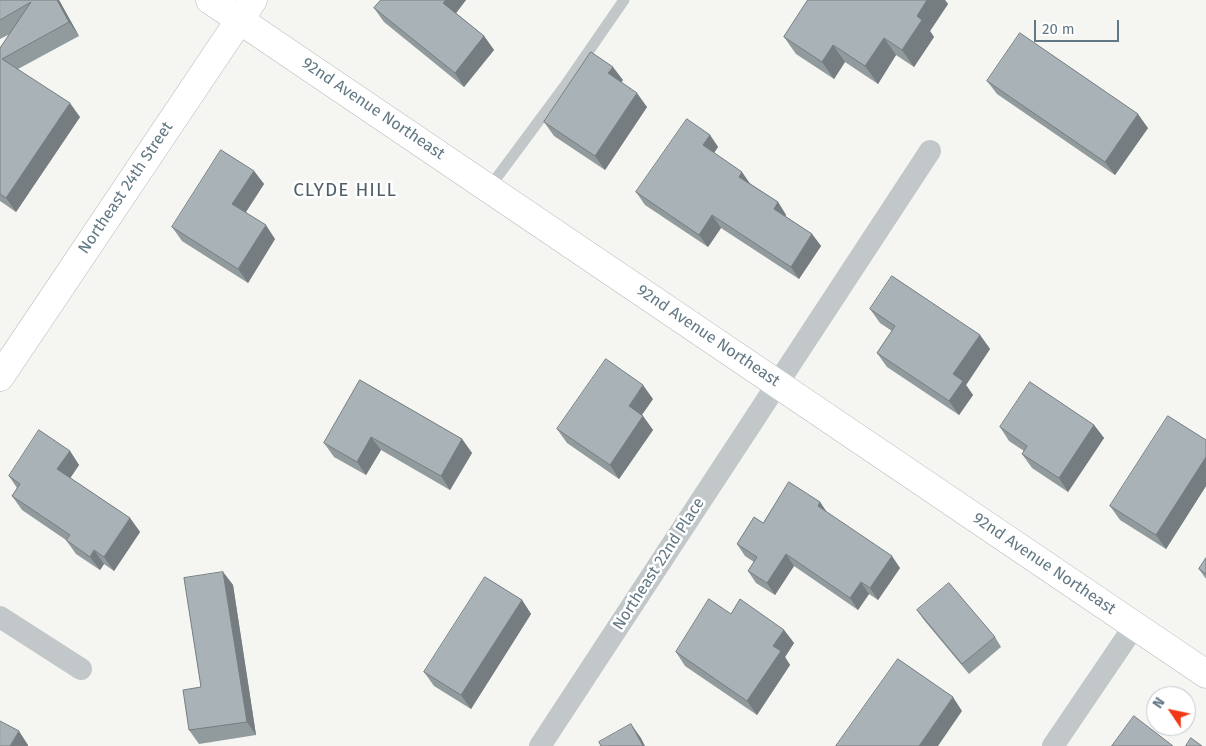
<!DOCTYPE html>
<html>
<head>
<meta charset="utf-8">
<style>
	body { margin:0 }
	#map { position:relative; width:1206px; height:746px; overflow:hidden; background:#f5f5f1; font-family:"Fira Sans",sans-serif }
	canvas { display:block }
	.north { position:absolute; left:1146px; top:686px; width:50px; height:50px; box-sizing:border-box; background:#fff; border:1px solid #c0c9ce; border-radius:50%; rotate:304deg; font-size:14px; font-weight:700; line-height:20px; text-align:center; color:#627884 }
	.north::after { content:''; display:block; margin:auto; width:18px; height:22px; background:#f03816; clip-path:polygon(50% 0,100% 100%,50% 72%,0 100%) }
	.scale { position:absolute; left:1034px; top:20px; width:85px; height:22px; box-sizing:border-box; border:2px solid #627884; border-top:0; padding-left:6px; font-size:15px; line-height:18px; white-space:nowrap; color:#627884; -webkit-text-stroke:4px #fff; paint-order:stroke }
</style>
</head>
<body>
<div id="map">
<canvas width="1206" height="746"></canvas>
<div class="north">N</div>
<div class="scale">20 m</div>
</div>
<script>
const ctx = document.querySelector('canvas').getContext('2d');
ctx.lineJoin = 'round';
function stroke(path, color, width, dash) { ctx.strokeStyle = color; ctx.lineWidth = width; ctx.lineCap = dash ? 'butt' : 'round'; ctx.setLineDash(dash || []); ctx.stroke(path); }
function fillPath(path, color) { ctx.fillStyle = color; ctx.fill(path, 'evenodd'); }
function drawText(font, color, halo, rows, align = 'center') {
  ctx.font = font + ' "Fira Sans",sans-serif'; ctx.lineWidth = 5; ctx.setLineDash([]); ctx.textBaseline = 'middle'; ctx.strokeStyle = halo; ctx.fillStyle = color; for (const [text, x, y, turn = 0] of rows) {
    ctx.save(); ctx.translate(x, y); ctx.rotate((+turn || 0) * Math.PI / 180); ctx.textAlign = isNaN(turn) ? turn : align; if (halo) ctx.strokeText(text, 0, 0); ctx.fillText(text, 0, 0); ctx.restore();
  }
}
const secondary = new Path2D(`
	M 210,0 L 1206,674
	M 0,377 L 253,0`);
stroke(secondary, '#b4babe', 29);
stroke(new Path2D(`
	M 489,188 L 564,87 L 624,0`), '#c2c7c9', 11);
stroke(new Path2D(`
	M 0,617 L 81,669
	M 540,746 L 930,151
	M 1053,746 L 1135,625`), '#c2c7c9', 22);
stroke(secondary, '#fff', 28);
fillPath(new Path2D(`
	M 0,0 L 59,0 L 79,36 L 18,69 L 80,117 L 16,212 L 0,201 L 0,48 L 10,34 L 0,39 Z
	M 381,0 L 466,0 L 456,13 L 484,36 L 494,50 L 464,87 L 384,22 L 374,8 Z
	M 808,0 L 945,0 L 948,4 L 930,31 L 934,37 L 914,67 L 896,55 L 878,84 L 845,62 L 834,79 L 796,54 L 784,37 Z
	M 623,80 L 621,82 L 647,107 L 605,170 L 554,136 L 544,122 Z
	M 987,81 L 1148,128 L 1115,175 L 997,94 Z
	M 710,135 L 718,147 L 714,153 L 751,184 L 778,202 L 786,215 L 785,216 L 812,234 L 821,246 L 799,279 L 721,228 L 708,247 L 645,205 L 636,192 Z
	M 254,171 L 264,184 L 246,212 L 275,239 L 248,283 L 182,241 L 172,227 Z
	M 870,309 L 980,335 L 990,349 L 966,385 L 973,395 L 959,415 L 887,367 L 877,353 L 892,331 L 880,323 Z
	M 360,380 L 462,439 L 472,453 L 450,490 L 381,450 L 366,475 L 334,457 L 324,443 Z
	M 653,399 L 642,415 L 653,430 L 619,479 L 567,443 L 557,429 Z
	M 1094,425 L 1104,438 L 1068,492 L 1032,468 L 1022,454 L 1024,451 L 1009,441 L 1000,427 Z
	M 1206,440 L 1206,486 L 1166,549 L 1120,520 L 1110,506 Z
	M 70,451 L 79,465 L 70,478 L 130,518 L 140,532 L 114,571 L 104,564 L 100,570 L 76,554 L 66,540 L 22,510 L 12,496 L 17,488 L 9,476 Z
	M 820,502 L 826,511 L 900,568 L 878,600 L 869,594 L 858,610 L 794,566 L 775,595 L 756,583 L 748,571 L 754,562 L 745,556 L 737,544 L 763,523 Z
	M 1206,558 L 1206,579 L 1199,569 Z
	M 223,572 L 233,585 L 256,735 L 199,744 L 189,730 L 201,687 Z
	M 522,600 L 531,614 L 471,709 L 434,686 L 424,672 Z
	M 917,610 L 995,637 L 1001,647 L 969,674 L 924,620 Z
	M 731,614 L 784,630 L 794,643 L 785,657 L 790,665 L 757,715 L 685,666 L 676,652 Z`), '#919a9d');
fillPath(new Path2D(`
	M 57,0 L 59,0 L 79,36 L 69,22 Z
	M 446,0 L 466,0 L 453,17 L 443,3 Z
	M 927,0 L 945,0 L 948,4 L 930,31 L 934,37 L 914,67 L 902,50 L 917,16 Z
	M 484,36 L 494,50 L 464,87 L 455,73 Z
	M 884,38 L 896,55 L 878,84 L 865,66 Z
	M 833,45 L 845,62 L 834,79 L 822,62 Z
	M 613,67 L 623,80 L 618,87 L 608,73 Z
	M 637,93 L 647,107 L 605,170 L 595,156 Z
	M 70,103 L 80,117 L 16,212 L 6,198 Z
	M 1138,114 L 1148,128 L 1115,175 L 1105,162 Z
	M 710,135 L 718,147 L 711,157 L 703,145 Z
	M 254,171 L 264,184 L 242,218 L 232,204 Z
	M 742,172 L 751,185 L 739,177 Z
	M 778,202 L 786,215 L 783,221 L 774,209 Z
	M 712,215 L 721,228 L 708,247 L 699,235 Z
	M 266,225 L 275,239 L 248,283 L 238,269 Z
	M 812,234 L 821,246 L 799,279 L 791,267 Z
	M 980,335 L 990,349 L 966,385 L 973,395 L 959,415 L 949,401 L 953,374 Z
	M 643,385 L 653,399 L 638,420 L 629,406 Z
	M 643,416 L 653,430 L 619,479 L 610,465 Z
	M 1094,425 L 1104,438 L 1068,492 L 1059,478 Z
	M 371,437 L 381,450 L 366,475 L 357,462 Z
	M 462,439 L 472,453 L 450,490 L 441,476 Z
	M 70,451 L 79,465 L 67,483 L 57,469 Z
	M 1206,457 L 1206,486 L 1166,549 L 1156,535 Z
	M 820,502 L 828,514 L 818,506 Z
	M 130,518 L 140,532 L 114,571 L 104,557 Z
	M 94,550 L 104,564 L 100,570 L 90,557 Z
	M 786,554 L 794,566 L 775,595 L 767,583 Z
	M 892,556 L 900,568 L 878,600 L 870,588 Z
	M 223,572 L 233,585 L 256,735 L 247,722 Z
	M 861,582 L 869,594 L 858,610 L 850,598 Z
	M 522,600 L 531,614 L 471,709 L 461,695 Z
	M 784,630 L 794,643 L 785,657 L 790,665 L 757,715 L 747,701 L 773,646 Z
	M 953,697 L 962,711 L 938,746 L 919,746 Z
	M 631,724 L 641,738 L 645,746 L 643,746 Z
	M 19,731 L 28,745 L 28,746 L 10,746 Z`), '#767d80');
const building = new Path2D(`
	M 0,0 L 57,0 L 69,22 L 2,59 L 70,103 L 6,198 L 0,194 L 0,48 L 31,2 L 0,20 Z
	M 381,0 L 446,0 L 443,3 L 484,36 L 455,73 L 374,8 Z
	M 808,0 L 927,0 L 917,16 L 922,20 L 902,50 L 884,38 L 865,66 L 833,45 L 822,62 L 784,37 Z
	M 1020,33 L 1138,114 L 1105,162 L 987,81 Z
	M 591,52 L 613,67 L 608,73 L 637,93 L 595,156 L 544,122 Z
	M 687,119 L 710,135 L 703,145 L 742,172 L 739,177 L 778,202 L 774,209 L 812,234 L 791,267 L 712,215 L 699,235 L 636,192 Z
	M 221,150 L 254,171 L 232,204 L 266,225 L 238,269 L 172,227 Z
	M 892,276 L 980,335 L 953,374 L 963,381 L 949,401 L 877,353 L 895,326 L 870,309 Z
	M 606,359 L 643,385 L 629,406 L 643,416 L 610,465 L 557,429 Z
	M 360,380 L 462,439 L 441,476 L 371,437 L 357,462 L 324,443 Z
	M 1030,382 L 1094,425 L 1059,478 L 1022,454 L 1027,446 L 1000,427 Z
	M 1168,416 L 1206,440 L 1206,457 L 1156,535 L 1110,506 Z
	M 39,430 L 70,451 L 57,469 L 130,518 L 104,557 L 94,550 L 90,557 L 66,540 L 70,535 L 12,496 L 20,484 L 9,476 Z
	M 789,482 L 820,502 L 818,506 L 892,556 L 870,588 L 861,582 L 850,598 L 786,554 L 767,583 L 748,571 L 757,557 L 737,544 L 754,517 L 763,523 Z
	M 1206,558 L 1206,574 L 1199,569 Z
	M 223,572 L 247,722 L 189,730 L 183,690 L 201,687 L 184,578 Z
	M 485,577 L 522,600 L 461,695 L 424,672 Z
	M 949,583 L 995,637 L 962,664 L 917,610 Z
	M 709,599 L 731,614 L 740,599 L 784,630 L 773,646 L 781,651 L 747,701 L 676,652 Z
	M 898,659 L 953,697 L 919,746 L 836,746 Z
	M 1134,716 L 1173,746 L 1112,746 Z
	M 0,721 L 19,731 L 10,746 L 0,746 Z
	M 631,724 L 643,746 L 601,746 L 599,742 Z
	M 1191,738 L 1202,746 L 1186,746 Z`);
fillPath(building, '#a9b3b7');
stroke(building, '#767d80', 1);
drawText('16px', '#627884', '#fff', [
	["92nd Avenue Northeast",373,109,34],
	["Northeast 24th Street",126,188,-56],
	["92nd Avenue Northeast",708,336,34],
	["Northeast 22nd Place",659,564,-57],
	["92nd Avenue Northeast",1044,564,34]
]);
ctx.letterSpacing = '1px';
drawText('19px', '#506069', '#fff', [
	["CLYDE HILL",345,191]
]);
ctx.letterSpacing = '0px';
</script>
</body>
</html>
